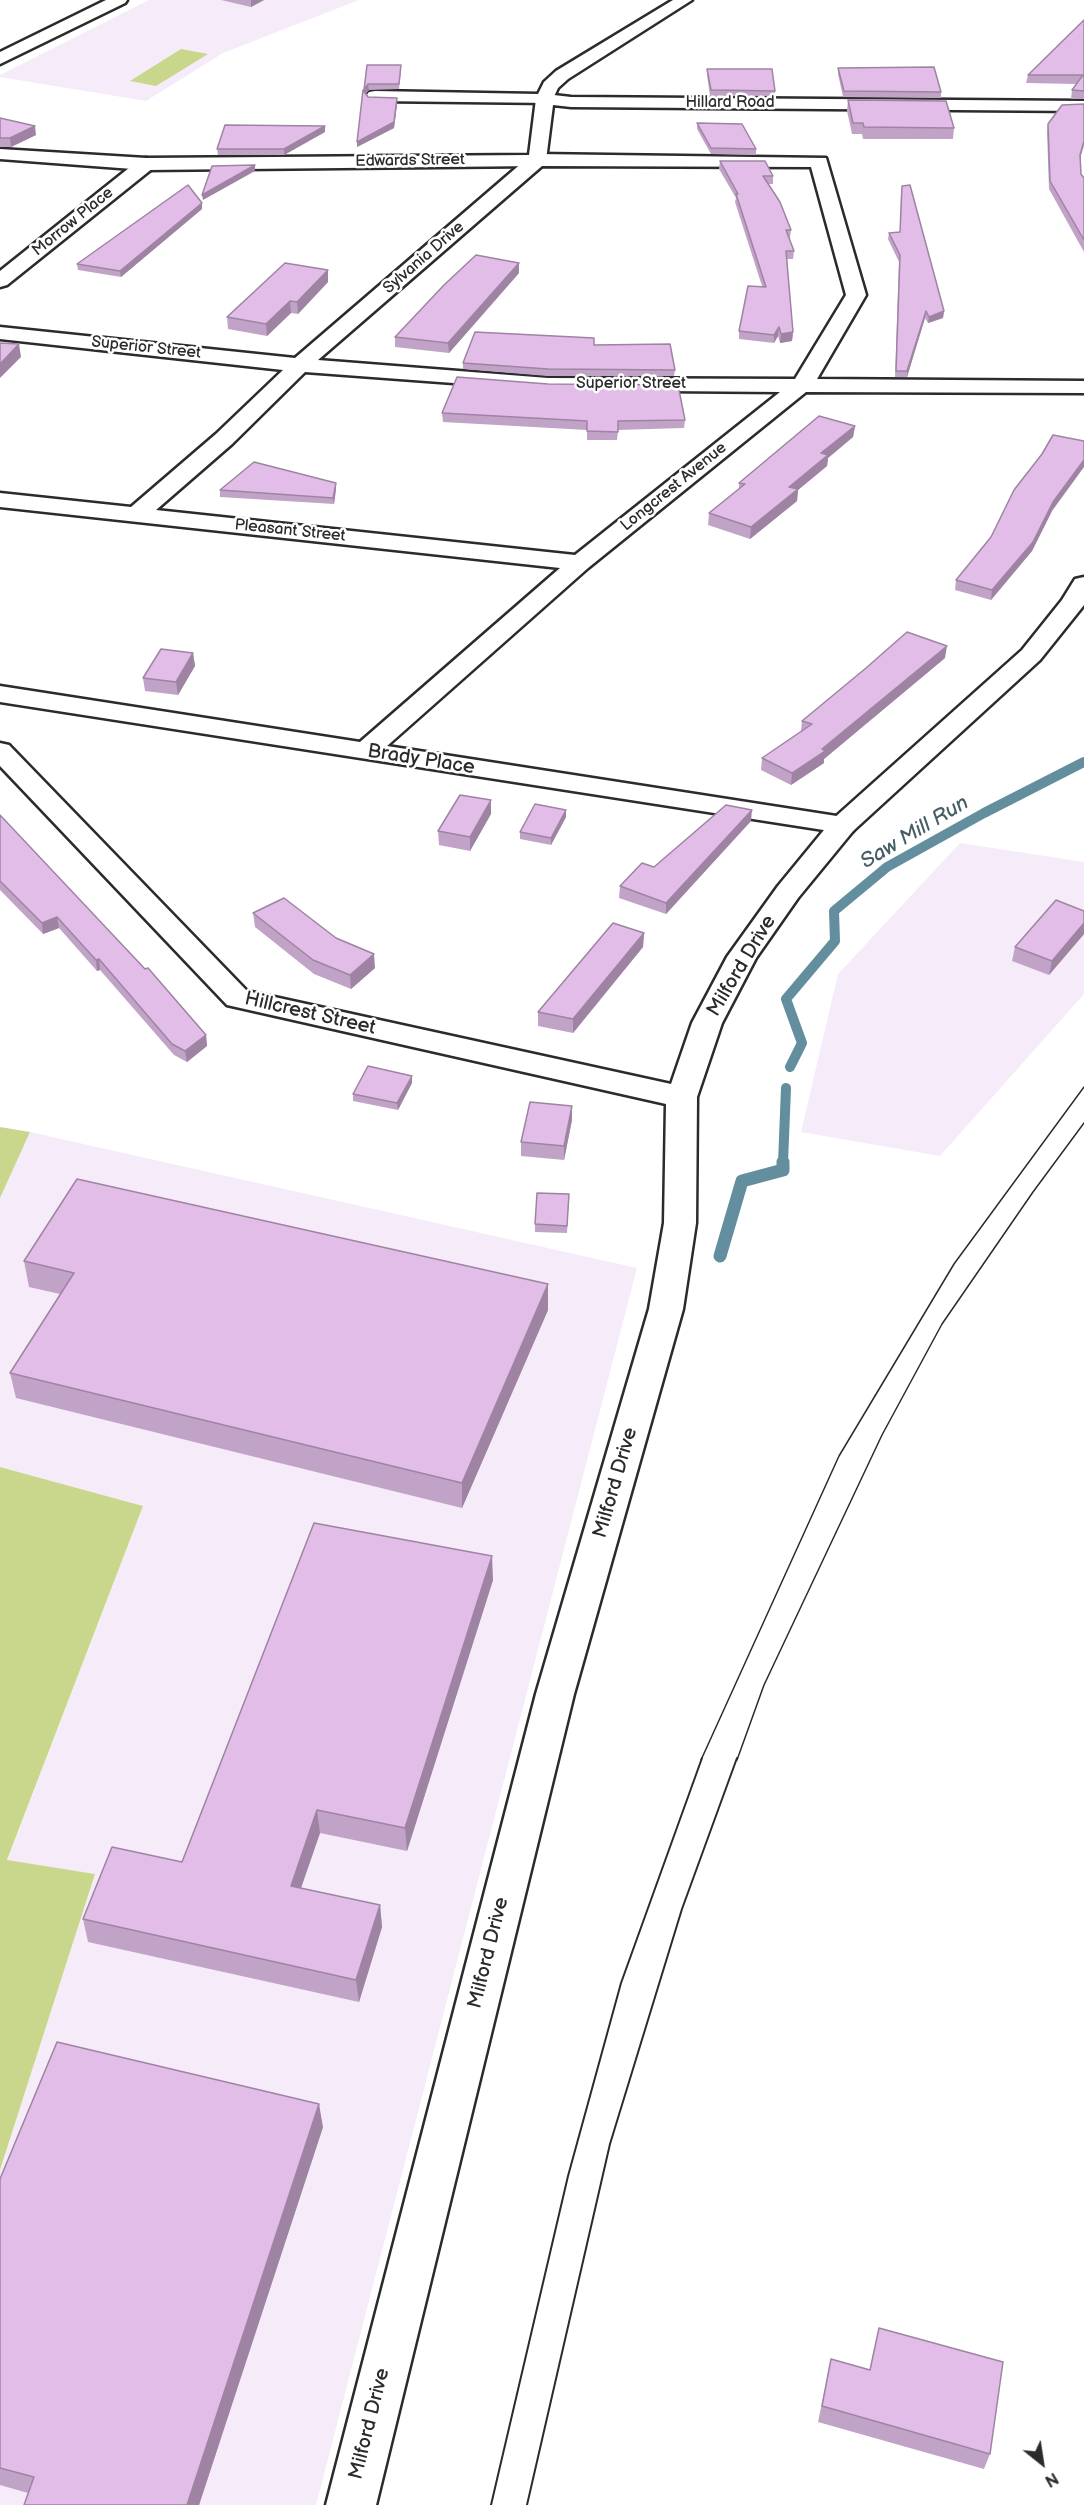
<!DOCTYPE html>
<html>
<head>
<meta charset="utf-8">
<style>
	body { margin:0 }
	#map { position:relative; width:1084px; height:2505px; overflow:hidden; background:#fff; font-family:"Balsamiq Sans",sans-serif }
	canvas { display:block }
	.north { position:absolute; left:1012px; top:2433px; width:60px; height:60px; -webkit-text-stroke:4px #fff; paint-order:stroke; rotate:150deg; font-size:16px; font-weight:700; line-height:24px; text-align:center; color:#2b2b2b }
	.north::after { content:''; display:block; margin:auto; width:21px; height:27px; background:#2b2b2b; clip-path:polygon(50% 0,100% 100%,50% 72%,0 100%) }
</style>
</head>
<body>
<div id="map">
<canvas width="1084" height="2505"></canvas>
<div class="north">N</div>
</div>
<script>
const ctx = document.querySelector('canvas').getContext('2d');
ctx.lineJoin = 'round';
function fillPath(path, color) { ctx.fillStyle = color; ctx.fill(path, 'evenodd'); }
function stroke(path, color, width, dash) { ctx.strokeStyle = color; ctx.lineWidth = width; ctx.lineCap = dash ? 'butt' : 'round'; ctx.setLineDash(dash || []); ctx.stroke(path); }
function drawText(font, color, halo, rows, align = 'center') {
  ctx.font = font + ' "Balsamiq Sans",sans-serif'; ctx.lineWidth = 5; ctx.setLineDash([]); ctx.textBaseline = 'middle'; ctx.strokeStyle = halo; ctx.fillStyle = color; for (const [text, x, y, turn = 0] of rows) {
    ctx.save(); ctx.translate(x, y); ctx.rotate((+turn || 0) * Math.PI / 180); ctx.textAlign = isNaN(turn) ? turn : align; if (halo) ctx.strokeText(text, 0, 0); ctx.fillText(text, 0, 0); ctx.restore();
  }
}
fillPath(new Path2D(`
	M 149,0 L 359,0 L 223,53 L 146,101 L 0,77 L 0,75 Z
	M 960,843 L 1084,862 L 1084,994 L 940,1156 L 801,1132 L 838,974 Z
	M 30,1132 L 637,1268 L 316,2505 L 0,2505 L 0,2170 L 95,1874 L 7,1861 L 143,1506 L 0,1467 L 0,1198 Z`), '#f6ebf8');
fillPath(new Path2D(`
	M 181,49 L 208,54 L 156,86 L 130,81 Z
	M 0,1127 L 30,1132 L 0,1198 Z
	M 0,1467 L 143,1506 L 7,1860 L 95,1874 L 0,2170 Z`), '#c8d78c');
stroke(new Path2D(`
	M 790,1067 L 802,1043 L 786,999 L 835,941 L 834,911 L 887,867 L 984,813 L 1084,762
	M 783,1163 L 786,1088`), '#638e9e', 10);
stroke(new Path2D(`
	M 720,1256 L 742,1181 L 783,1170 L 783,1162`), '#638e9e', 13);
const street = new Path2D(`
	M 673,0 L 692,0 L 568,79 L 558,88 L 551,103 L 375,101 L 369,100 L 366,96 L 369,92 L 375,91 L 538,94 L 544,82 L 556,71 Z
	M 537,154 L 826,158 L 866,295 L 817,379 L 1084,381 L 1084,393 L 806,392 L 588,568 L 387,746 L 843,817 L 853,819 L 857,825 L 853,831 L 843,833 L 0,702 L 0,686 L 360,742 L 560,568 L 0,507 L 0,493 L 131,507 L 216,434 L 283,370 L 0,339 L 0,327 L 295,358 L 530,156 ZM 542,166 L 811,167 L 846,295 L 795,379 L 548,378 L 318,360 ZM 305,372 L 548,390 L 780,392 L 575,555 L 156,510 L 232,444 Z
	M 146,158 L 153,160 L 155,164 L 153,168 L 7,285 L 0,287 L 0,271 L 139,160 Z`);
const secondary = new Path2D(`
	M 106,0 L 127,0 L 125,3 L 0,64 L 0,52 Z
	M 545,94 L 571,97 L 1084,101 L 1084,111 L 571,107 L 553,105 L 546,160 L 544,164 L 537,166 L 146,170 L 0,159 L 0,149 L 146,158 L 529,155 L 536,99 L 539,95 Z
	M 1084,577 L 1084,605 L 1040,660 L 853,831 L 798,898 L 756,958 L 722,1023 L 697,1097 L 696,1223 L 683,1309 L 574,1694 L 376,2505 L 326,2505 L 536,1694 L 649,1309 L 664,1223 L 666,1104 L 227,1005 L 0,766 L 0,743 L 9,745 L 247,991 L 671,1084 L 692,1023 L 727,957 L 778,886 L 833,819 L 1022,650 L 1062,600 L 1075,579 Z`);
stroke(street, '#2b2b2b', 5);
stroke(secondary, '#2b2b2b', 5);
fillPath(street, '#fff');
fillPath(secondary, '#fff');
stroke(new Path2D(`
	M 701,1760 L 839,1456 L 954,1264 L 1084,1087
	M 737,1760 L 764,1685 L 882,1435 L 942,1324 L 1033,1192 L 1084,1123`), '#2b2b2b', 1.5);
stroke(new Path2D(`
	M 491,2505 L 568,2176 L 621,1983 L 702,1758
	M 527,2505 L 610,2144 L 682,1909 L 737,1758`), '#2b2b2b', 2);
fillPath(new Path2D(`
	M 221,0 L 264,0 L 251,7 Z
	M 1084,20 L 1084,99 L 1071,99 L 1072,90 L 1077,84 L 1026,83 L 1028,75 Z
	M 367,65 L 401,71 L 399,89 L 369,90 L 366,93 L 368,97 L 397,104 L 394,128 L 357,147 Z
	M 838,68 L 941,92 L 941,98 L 843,97 L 838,74 Z
	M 707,69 L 775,91 L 775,96 L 710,96 L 707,75 Z
	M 848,100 L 954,128 L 953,139 L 863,139 L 862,134 L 852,134 L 847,111 Z
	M 1084,104 L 1084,146 L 1080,159 L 1081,174 L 1084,178 L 1084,252 L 1049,189 L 1047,132 L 1048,124 Z
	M 0,118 L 36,135 L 11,147 L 0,147 Z
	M 697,123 L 756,149 L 756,155 L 711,154 L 697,129 Z
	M 325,132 L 284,155 L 218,155 L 217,149 Z
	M 720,161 L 773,176 L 773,184 L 768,184 L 791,230 L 790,238 L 789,238 L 794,251 L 793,259 L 787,259 L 793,332 L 792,341 L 780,343 L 778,336 L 774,343 L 739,339 L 739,331 L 762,286 L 735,202 L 736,198 L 719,169 Z
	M 901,192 L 944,311 L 943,318 L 928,323 L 925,318 L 907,377 L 895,377 L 899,262 L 888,239 L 889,233 L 900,232 Z
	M 202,203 L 202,209 L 121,277 L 78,270 L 77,264 Z
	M 519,263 L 519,273 L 449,353 L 395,347 L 395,337 Z
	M 328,282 L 298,314 L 291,313 L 267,336 L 228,329 L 227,317 Z
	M 594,345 L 675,370 L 674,376 L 548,376 L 463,369 L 463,363 Z
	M 442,413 L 685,420 L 684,428 L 618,430 L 617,440 L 587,440 L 587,430 L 443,422 Z
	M 855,426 L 853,437 L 828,458 L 827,466 L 798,490 L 797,501 L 750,539 L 708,525 L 709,513 L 739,489 L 739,483 Z
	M 336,483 L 336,489 L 334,504 L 220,497 L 220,490 Z
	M 1052,511 L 1032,551 L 991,600 L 955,590 L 956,580 Z
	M 193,653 L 195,666 L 178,695 L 145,691 L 143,678 Z
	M 945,658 L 824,759 L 824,763 L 791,785 L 761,770 L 762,758 L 801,731 L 802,721 Z
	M 491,800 L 491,814 L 470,851 L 439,845 L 438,831 Z
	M 566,810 L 566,817 L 551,845 L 520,839 L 520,832 Z
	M 0,815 L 206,1035 L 207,1046 L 187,1062 L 174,1055 L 100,970 L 97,971 L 59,928 L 43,934 L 0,890 Z
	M 751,821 L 666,914 L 619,898 L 620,886 L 654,867 Z
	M 1084,911 L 1084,934 L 1049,975 L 1012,961 L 1015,947 Z
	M 253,913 L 375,968 L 351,989 L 314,974 L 255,927 Z
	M 644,933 L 643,947 L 573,1033 L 538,1026 L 538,1012 Z
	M 412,1076 L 412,1083 L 398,1110 L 353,1101 L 353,1094 Z
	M 572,1106 L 572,1120 L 564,1160 L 521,1156 L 521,1142 Z
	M 569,1194 L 567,1233 L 535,1232 L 535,1224 Z
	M 24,1261 L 548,1284 L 548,1310 L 462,1508 L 16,1398 L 10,1373 L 60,1294 L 29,1287 Z
	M 493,1580 L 407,1851 L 320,1833 L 301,1888 L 380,1905 L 382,1927 L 359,2002 L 88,1942 L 83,1919 L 182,1862 Z
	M 323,2127 L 199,2505 L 24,2505 L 28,2493 L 0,2485 L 0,2179 Z
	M 879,2328 L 990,2454 L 984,2469 L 818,2422 L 831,2359 L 870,2370 Z`), '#c2a3c8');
fillPath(new Path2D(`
	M 251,0 L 264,0 L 251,7 Z
	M 368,84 L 369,90 L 364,96 L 364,90 Z
	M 397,98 L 397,104 L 394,128 L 357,147 L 357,142 Z
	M 35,126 L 36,135 L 11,147 L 10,138 Z
	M 325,126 L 325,132 L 284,155 L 284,149 Z
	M 255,165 L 255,171 L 203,200 L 202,195 Z
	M 202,203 L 202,209 L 121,277 L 120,271 Z
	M 519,263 L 519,273 L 449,353 L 448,343 Z
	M 328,270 L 328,282 L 298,314 L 297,302 Z
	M 290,301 L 291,313 L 267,336 L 266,324 Z
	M 926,311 L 925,318 L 907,377 L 907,371 Z
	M 944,311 L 943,318 L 928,323 L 929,317 Z
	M 779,327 L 778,336 L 774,343 L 774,335 Z
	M 793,332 L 792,341 L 780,343 L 781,334 Z
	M 19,344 L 21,357 L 0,378 L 0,364 Z
	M 855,426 L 853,437 L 828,458 L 827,466 L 798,490 L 797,501 L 750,539 L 751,527 L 821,453 Z
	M 1084,460 L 1084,467 L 1052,511 L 1032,551 L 991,600 L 992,590 L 1053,502 Z
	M 336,483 L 336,489 L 334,504 L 333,498 Z
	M 947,646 L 945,658 L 824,759 L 824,763 L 791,785 L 792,773 L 822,749 Z
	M 193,653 L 195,666 L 178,695 L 176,682 Z
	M 491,800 L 491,814 L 470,851 L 470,837 Z
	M 566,810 L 566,817 L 551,845 L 551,838 Z
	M 752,810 L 751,821 L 666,914 L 666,903 Z
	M 57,917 L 59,928 L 43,934 L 42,923 Z
	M 1084,923 L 1084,934 L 1049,975 L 1052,961 Z
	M 644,933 L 643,947 L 573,1033 L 573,1019 Z
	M 374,954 L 375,968 L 351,989 L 350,975 Z
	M 99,959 L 100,970 L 97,971 L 96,960 Z
	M 206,1035 L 207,1046 L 187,1062 L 185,1051 Z
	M 412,1076 L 412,1083 L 398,1110 L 397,1103 Z
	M 572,1106 L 572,1120 L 564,1160 L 564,1146 Z
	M 548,1284 L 548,1310 L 462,1508 L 462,1483 Z
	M 492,1556 L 493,1580 L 407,1851 L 405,1828 Z
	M 317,1810 L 320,1833 L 294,1908 L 291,1886 Z
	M 380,1905 L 382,1927 L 359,2002 L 356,1980 Z
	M 319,2104 L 323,2127 L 199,2505 L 187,2505 Z`), '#9e84a2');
const building = new Path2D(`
	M 1084,20 L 1084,91 L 1072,90 L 1083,75 L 1028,75 Z
	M 367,65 L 401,65 L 399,84 L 368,84 L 364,90 Z
	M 934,67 L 941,92 L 844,91 L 838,68 Z
	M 707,69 L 772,69 L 775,91 L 711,90 Z
	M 363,90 L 368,97 L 397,98 L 394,122 L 357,142 Z
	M 848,100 L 946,101 L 954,128 L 864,127 L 863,123 L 853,123 Z
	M 1084,104 L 1084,141 L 1080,155 L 1081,174 L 1084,178 L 1084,240 L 1050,181 L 1048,124 L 1062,105 Z
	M 0,118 L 35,126 L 10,138 L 0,138 Z
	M 697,123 L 742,124 L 756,149 L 711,148 Z
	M 225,125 L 325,126 L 284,149 L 217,149 Z
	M 720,161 L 765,161 L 773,176 L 763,176 L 780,202 L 791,230 L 786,230 L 794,251 L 786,251 L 793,332 L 781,334 L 779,327 L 774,335 L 739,331 L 748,286 L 766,287 L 736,194 L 738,194 Z
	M 255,165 L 202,195 L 212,166 Z
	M 188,185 L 202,203 L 120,271 L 77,264 Z
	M 910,185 L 944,311 L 929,317 L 926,311 L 907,371 L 896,371 L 900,255 L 889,233 L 900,232 L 902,186 Z
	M 476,255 L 519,263 L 448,343 L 395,337 L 444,285 Z
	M 285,263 L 328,270 L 297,302 L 290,301 L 266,324 L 227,317 Z
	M 475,332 L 594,338 L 594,345 L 670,344 L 675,370 L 548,369 L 463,363 Z
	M 0,343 L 19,344 L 0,364 Z
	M 457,377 L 548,384 L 678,385 L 685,420 L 618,421 L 618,432 L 587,431 L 587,421 L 442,413 Z
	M 819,416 L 855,426 L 821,453 L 828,455 L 789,487 L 798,489 L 751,527 L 709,513 L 745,484 L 739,483 Z
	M 1053,435 L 1084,441 L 1084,460 L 1053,502 L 1033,542 L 992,590 L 956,580 L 991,537 L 1014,490 L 1042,454 Z
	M 254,462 L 336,483 L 333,498 L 220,490 Z
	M 907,632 L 947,646 L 822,749 L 825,751 L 792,773 L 762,758 L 812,724 L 802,721 L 866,668 Z
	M 161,649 L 193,653 L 176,682 L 143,678 Z
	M 460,795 L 491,800 L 470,837 L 438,831 Z
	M 535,804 L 566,810 L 551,838 L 520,832 Z
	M 726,805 L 752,810 L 666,903 L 620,886 L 642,863 L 654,867 Z
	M 0,815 L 145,969 L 148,968 L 206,1035 L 185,1051 L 172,1044 L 99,959 L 96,960 L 57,917 L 42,923 L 0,881 Z
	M 284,898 L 336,938 L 374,954 L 350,975 L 313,960 L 253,913 Z
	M 1056,900 L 1084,911 L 1084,923 L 1052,961 L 1015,947 Z
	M 613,923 L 644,933 L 573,1019 L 538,1012 Z
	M 368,1066 L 412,1076 L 397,1103 L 353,1094 Z
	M 530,1102 L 572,1106 L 564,1146 L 521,1142 Z
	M 77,1179 L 548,1284 L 462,1483 L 10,1373 L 74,1273 L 24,1261 Z
	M 537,1193 L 569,1194 L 567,1226 L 535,1224 Z
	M 314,1523 L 492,1556 L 405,1828 L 317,1810 L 291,1886 L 380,1905 L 356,1980 L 83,1919 L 112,1847 L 182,1862 Z
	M 57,2042 L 319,2104 L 187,2505 L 24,2505 L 34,2477 L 0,2468 L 0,2179 Z
	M 879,2328 L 1003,2362 L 990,2454 L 822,2406 L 831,2359 L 870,2370 Z`);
fillPath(building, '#e1bde8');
stroke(building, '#9e84a2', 1.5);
drawText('16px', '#2b2b2b', '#fff', [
	["Hillard Road",730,103],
	["Edwards Street",410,161,-1],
	["Morrow Place",73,222,-39],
	["Sylvania Drive",424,258,-41],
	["Superior Street",146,348,6],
	["Superior Street",631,384],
	["Longcrest Avenue",674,487,-39],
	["Pleasant Street",290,531,6]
]);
drawText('20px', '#2b2b2b', '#fff', [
	["Brady Place",421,760,9],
	["Milford Drive",742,966,-59],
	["Hillcrest Street",310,1014,13],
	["Milford Drive",616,1483,-74],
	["Milford Drive",489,1953,-76],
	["Milford Drive",370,2424,-76]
]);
drawText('italic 21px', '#475d64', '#fff', [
	["Saw Mill Run",915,833,-31]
]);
</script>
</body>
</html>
